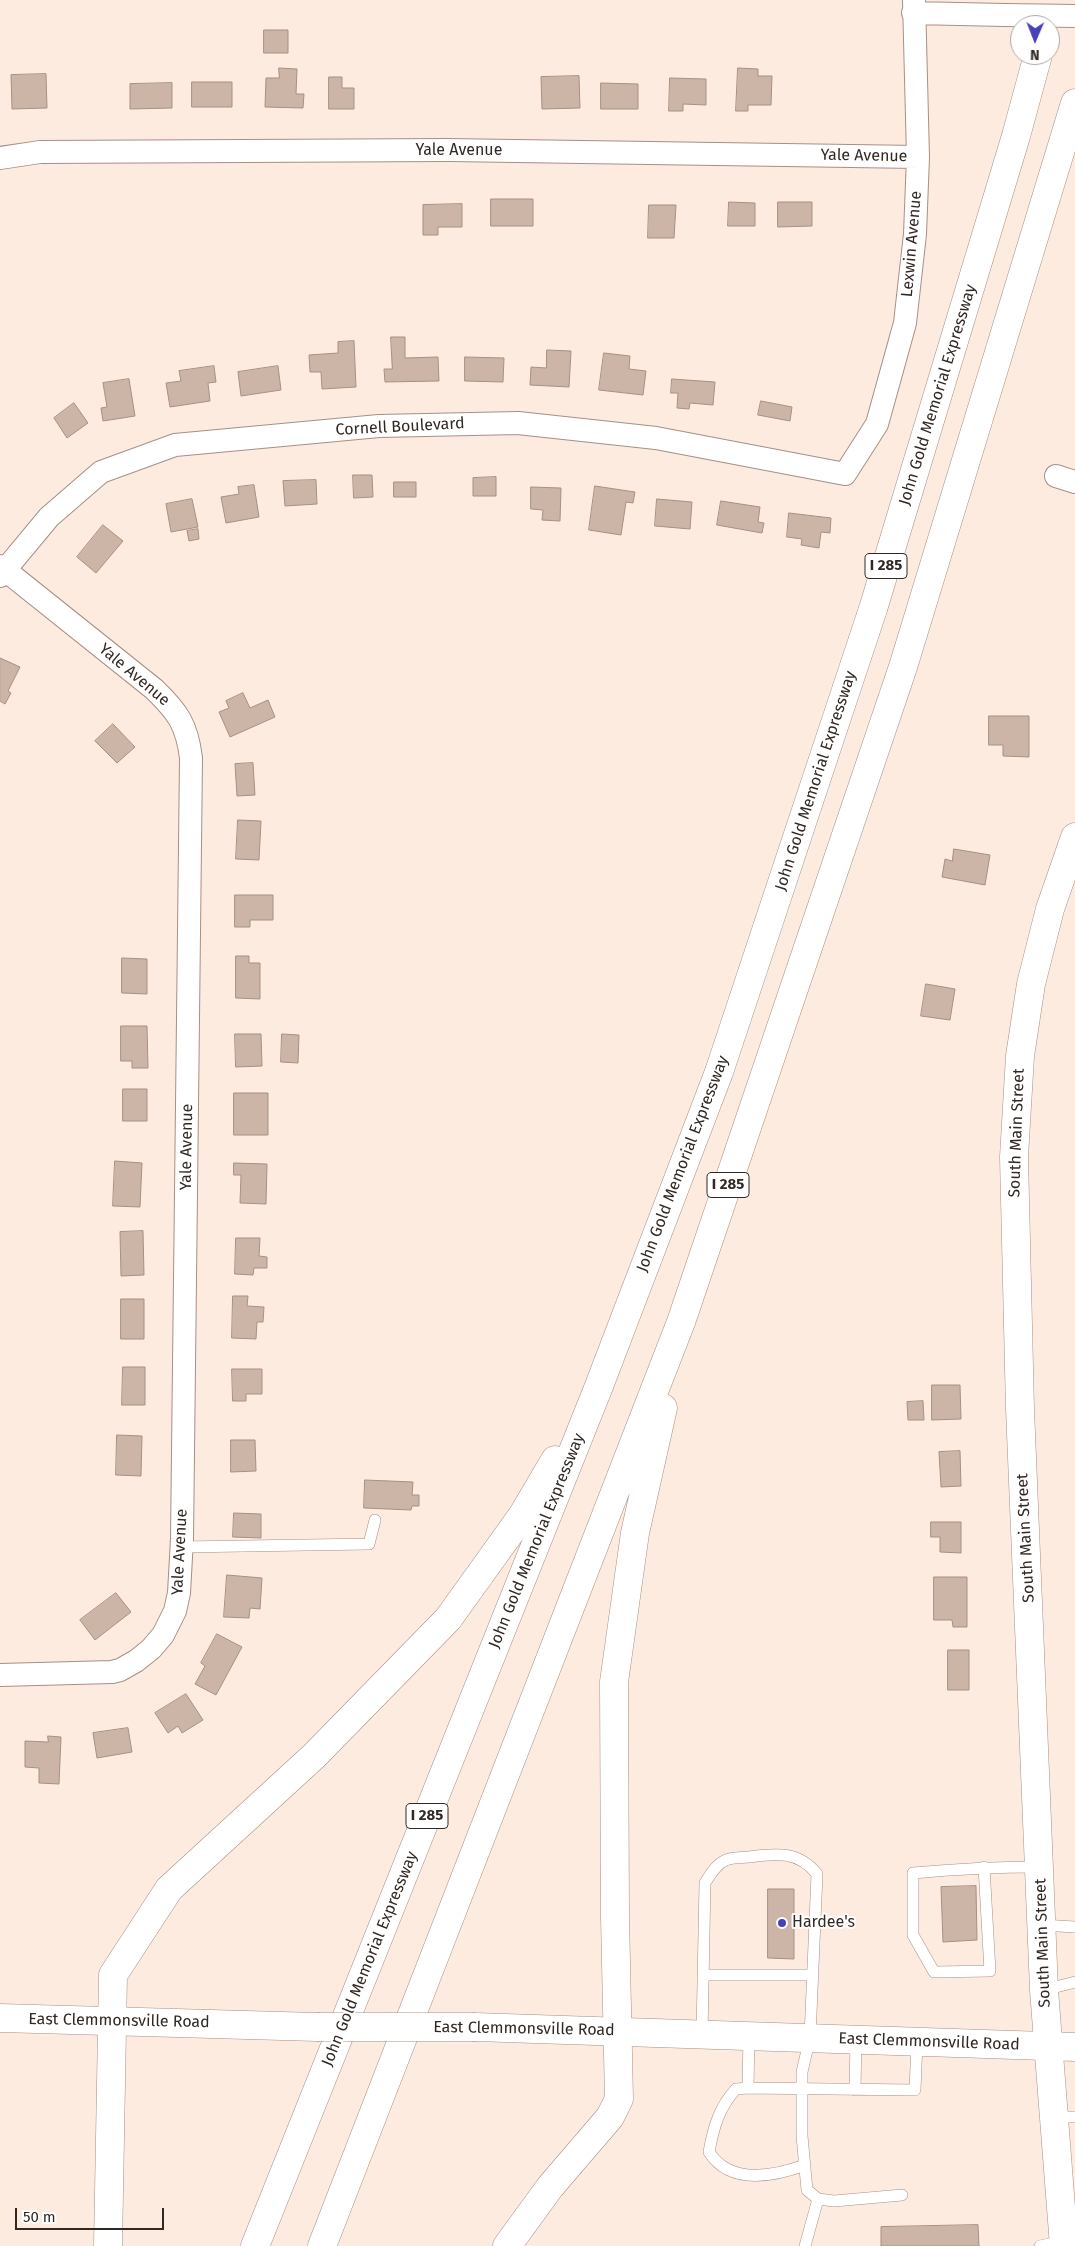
<!DOCTYPE html>
<html>
<head>
<meta charset="utf-8">
<style>
	body { margin:0 }
	#map { position:relative; width:1075px; height:2246px; overflow:hidden; background:#feebdf; font-family:"Fira Sans",sans-serif }
	canvas { display:block }
	.north { position:absolute; left:1010px; top:15px; width:50px; height:50px; box-sizing:border-box; background:#fff; border:1px solid #ada9a7; border-radius:50%; rotate:181deg; font-size:14px; font-weight:700; line-height:20px; text-align:center; color:#312823 }
	.north::after { content:''; display:block; margin:auto; width:18px; height:22px; background:#4842b9; clip-path:polygon(50% 0,100% 100%,50% 72%,0 100%) }
	.scale { position:absolute; left:15px; top:2208px; width:149px; height:22px; box-sizing:border-box; border:2px solid #312823; border-top:0; padding-left:6px; font-size:15px; line-height:18px; white-space:nowrap; color:#312823; -webkit-text-stroke:4px #fff; paint-order:stroke }
</style>
</head>
<body>
<div id="map">
<canvas width="1075" height="2246"></canvas>
<div class="north">N</div>
<div class="scale">50 m</div>
</div>
<script>
const ctx = document.querySelector('canvas').getContext('2d');
ctx.lineJoin = 'round';
function fillPath(path, color) { ctx.fillStyle = color; ctx.fill(path, 'evenodd'); }
function stroke(path, color, width, dash) { ctx.strokeStyle = color; ctx.lineWidth = width; ctx.lineCap = dash ? 'butt' : 'round'; ctx.setLineDash(dash || []); ctx.stroke(path); }
function drawText(font, color, halo, rows, align = 'center') {
  ctx.font = font + ' "Fira Sans",sans-serif'; ctx.lineWidth = 4; ctx.setLineDash([]); ctx.textBaseline = 'middle'; ctx.strokeStyle = halo; ctx.fillStyle = color; for (const [text, x, y, turn = 0] of rows) {
    ctx.save(); ctx.translate(x, y); ctx.rotate((+turn || 0) * Math.PI / 180); ctx.textAlign = isNaN(turn) ? turn : align; if (halo) ctx.strokeText(text, 0, 0); ctx.fillText(text, 0, 0); ctx.restore();
  }
}
const building = new Path2D(`
	M 264,30 L 288,30 L 288,53 L 264,53 Z
	M 279,68 L 297,69 L 296,94 L 304,94 L 303,108 L 265,107 L 266,78 L 279,78 Z
	M 738,68 L 758,69 L 758,76 L 772,76 L 771,105 L 748,105 L 748,111 L 736,111 Z
	M 46,74 L 47,108 L 12,109 L 11,75 Z
	M 579,76 L 580,108 L 542,109 L 541,77 Z
	M 329,77 L 342,77 L 342,88 L 354,88 L 354,109 L 329,109 Z
	M 670,78 L 706,79 L 706,105 L 683,104 L 683,111 L 669,111 Z
	M 192,82 L 232,82 L 232,107 L 192,107 Z
	M 172,83 L 172,108 L 130,109 L 130,84 Z
	M 601,83 L 638,84 L 638,109 L 601,109 Z
	M 491,199 L 533,199 L 533,226 L 491,226 Z
	M 729,202 L 755,203 L 755,226 L 728,226 Z
	M 778,202 L 812,202 L 812,226 L 778,227 Z
	M 462,204 L 462,227 L 438,227 L 438,235 L 423,235 L 423,205 Z
	M 649,205 L 676,205 L 674,238 L 648,238 Z
	M 391,337 L 405,337 L 405,358 L 438,357 L 439,381 L 385,382 L 384,369 L 392,369 Z
	M 354,341 L 356,387 L 322,389 L 321,372 L 310,372 L 309,355 L 338,353 L 338,342 Z
	M 547,350 L 571,351 L 569,387 L 530,385 L 531,367 L 546,368 Z
	M 604,353 L 630,356 L 629,369 L 646,371 L 643,395 L 599,390 Z
	M 465,357 L 504,358 L 503,382 L 465,381 Z
	M 214,366 L 216,382 L 208,383 L 210,401 L 170,407 L 166,383 L 181,381 L 179,371 Z
	M 278,366 L 281,390 L 241,396 L 238,372 Z
	M 129,379 L 135,416 L 103,421 L 101,408 L 107,407 L 103,383 Z
	M 672,379 L 715,382 L 713,405 L 690,403 L 689,409 L 677,408 L 678,393 L 671,393 Z
	M 761,401 L 792,407 L 790,421 L 758,415 Z
	M 74,403 L 88,423 L 67,438 L 54,418 Z
	M 353,475 L 372,475 L 373,497 L 354,498 Z
	M 496,477 L 496,496 L 473,496 L 473,478 Z
	M 316,480 L 317,504 L 285,506 L 283,481 Z
	M 394,482 L 416,482 L 416,497 L 394,497 Z
	M 254,485 L 259,517 L 226,523 L 221,497 L 239,494 L 238,487 Z
	M 595,486 L 635,492 L 633,503 L 626,502 L 621,535 L 589,530 Z
	M 531,487 L 561,488 L 560,521 L 542,520 L 543,510 L 531,509 Z
	M 192,499 L 198,527 L 171,532 L 166,504 Z
	M 657,499 L 692,502 L 690,529 L 655,526 Z
	M 721,501 L 760,507 L 758,522 L 764,523 L 762,533 L 717,525 Z
	M 789,513 L 831,518 L 830,533 L 821,532 L 819,548 L 801,545 L 802,539 L 787,537 Z
	M 103,525 L 123,541 L 96,573 L 77,557 Z
	M 198,529 L 199,539 L 189,541 L 187,531 Z
	M 0,658 L 20,667 L 8,691 L 11,693 L 5,704 L 0,701 Z
	M 243,693 L 250,708 L 268,700 L 275,717 L 230,737 L 219,712 L 229,708 L 226,701 Z
	M 989,716 L 1029,716 L 1029,757 L 1003,756 L 1003,745 L 989,745 Z
	M 113,724 L 135,747 L 117,763 L 95,741 Z
	M 253,763 L 255,795 L 237,796 L 235,764 Z
	M 238,820 L 261,821 L 259,860 L 236,859 Z
	M 954,849 L 990,855 L 985,885 L 942,877 L 945,859 L 952,861 Z
	M 235,895 L 273,895 L 273,920 L 250,920 L 250,927 L 235,927 Z
	M 236,956 L 249,956 L 249,963 L 260,963 L 260,999 L 236,998 Z
	M 122,958 L 147,959 L 147,994 L 122,993 Z
	M 926,984 L 955,989 L 950,1020 L 921,1016 Z
	M 121,1026 L 147,1026 L 148,1068 L 132,1068 L 132,1061 L 121,1061 Z
	M 235,1034 L 261,1034 L 262,1066 L 236,1067 Z
	M 282,1034 L 299,1035 L 298,1063 L 281,1062 Z
	M 123,1089 L 147,1089 L 147,1121 L 123,1121 Z
	M 234,1093 L 268,1093 L 268,1135 L 234,1135 Z
	M 115,1161 L 142,1163 L 140,1207 L 113,1206 Z
	M 234,1163 L 267,1164 L 266,1204 L 240,1203 L 241,1175 L 234,1175 Z
	M 143,1231 L 144,1275 L 121,1276 L 120,1232 Z
	M 236,1238 L 260,1238 L 259,1256 L 267,1257 L 267,1268 L 254,1268 L 253,1275 L 235,1274 Z
	M 233,1296 L 248,1296 L 247,1306 L 264,1307 L 263,1322 L 257,1322 L 256,1339 L 232,1338 Z
	M 121,1299 L 144,1299 L 144,1339 L 121,1339 Z
	M 123,1367 L 145,1367 L 145,1405 L 122,1405 Z
	M 232,1369 L 262,1369 L 262,1394 L 246,1394 L 246,1401 L 233,1401 Z
	M 932,1385 L 960,1385 L 961,1419 L 932,1420 Z
	M 923,1401 L 924,1420 L 908,1420 L 907,1402 Z
	M 117,1435 L 142,1436 L 141,1476 L 116,1475 Z
	M 231,1440 L 255,1440 L 256,1471 L 231,1472 Z
	M 960,1451 L 961,1486 L 941,1487 L 939,1452 Z
	M 365,1480 L 413,1482 L 412,1495 L 419,1495 L 419,1506 L 412,1506 L 411,1510 L 364,1508 Z
	M 234,1513 L 261,1514 L 261,1538 L 233,1537 Z
	M 931,1522 L 961,1522 L 961,1553 L 940,1552 L 940,1537 L 931,1537 Z
	M 227,1575 L 262,1578 L 260,1609 L 250,1608 L 249,1618 L 224,1617 Z
	M 934,1577 L 967,1577 L 967,1627 L 953,1627 L 952,1620 L 934,1620 Z
	M 116,1593 L 131,1612 L 95,1640 L 80,1620 Z
	M 217,1634 L 242,1647 L 216,1695 L 195,1684 L 205,1666 L 201,1663 Z
	M 948,1650 L 969,1650 L 969,1690 L 948,1690 Z
	M 186,1694 L 203,1720 L 182,1733 L 178,1726 L 168,1733 L 155,1713 Z
	M 128,1728 L 132,1752 L 97,1758 L 93,1733 Z
	M 48,1736 L 61,1737 L 59,1784 L 39,1783 L 39,1768 L 25,1767 L 25,1741 L 48,1742 Z
	M 976,1886 L 977,1940 L 943,1942 L 941,1887 Z
	M 768,1889 L 794,1889 L 794,1959 L 768,1958 Z
	M 978,2225 L 979,2246 L 881,2246 L 881,2227 Z`);
fillPath(building, '#ccb5a7');
stroke(building, '#a69083', 1);
const lane = new Path2D(`
	M 182,1547 L 369,1544 L 375,1520
	M 984,1867 L 990,1971 L 934,1972 L 913,1935 L 913,1873 C 956,1869 997,1867 1040,1867
	M 1042,1925 L 1075,1927
	M 703,1975 L 813,1975
	M 1044,1990 L 1075,1982
	M 702,2034 L 705,1883 C 710,1875 716,1864 726,1860 C 732,1857 742,1858 749,1857 C 776,1853 799,1851 817,1874 L 810,2037 L 802,2072 L 802,2136 L 807,2190 L 818,2199 L 834,2201 L 902,2195
	M 748,2088 L 749,2035
	M 855,2090 L 856,2040
	M 1056,2117 L 1075,2117
	M 805,2165 C 772,2177 730,2185 709,2152 C 713,2129 719,2107 736,2089 L 748,2088 L 915,2090 L 917,2042
	M 805,2246 L 818,2199
	M 1040,2246 L 1064,2241`);
const street = new Path2D(`
	M 913,13 L 1005,15
	M 0,158 L 40,152 L 448,150 L 918,157
	M 1056,476 L 1075,482
	M 0,566 L 154,689 C 178,712 187,725 191,758 L 182,1539 L 179,1593 L 175,1611 L 163,1635 L 151,1649 L 136,1661 L 120,1670 L 112,1672 L 0,1675
	M 0,576 L 49,517 L 101,472 L 175,445 L 379,426 L 518,423 L 656,438 L 845,474 L 877,424 L 905,323 L 915,234 L 918,157 L 914,0`);
const secondary = new Path2D(`
	M 0,2018 L 317,2027
	M 475,2027 L 1075,2047`);
const primary = new Path2D(`
	M 1064,2246 L 1044,1990 L 1020,1409 L 1014,1157 L 1020,1056 L 1031,984 L 1050,909 L 1075,837`);
const highway = new Path2D(`
	M 108,2246 L 113,1975 L 169,1889 L 314,1756 L 448,1619 L 522,1516 L 555,1460
	M 255,2246 L 599,1386 L 719,1072 L 873,609 L 1016,136 L 1038,55
	M 322,2246 L 681,1322 L 903,667 L 1075,103
	M 507,2246 L 550,2187 L 610,2117 L 619,2099 L 615,1917 L 614,1682 L 635,1533 L 663,1408`);
stroke(lane, '#a69083', 12);
stroke(street, '#a69083', 24);
stroke(secondary, '#a69083', 29);
stroke(primary, '#a69083', 29);
stroke(highway, '#a69083', 29);
stroke(lane, '#fff', 11);
stroke(street, '#fff', 22);
stroke(secondary, '#fff', 28);
stroke(primary, '#fff', 28);
stroke(highway, '#fff', 28);
const streetBridge = new Path2D(`
	M 1005,15 L 1075,16`);
const secondaryBridge = new Path2D(`
	M 317,2027 L 475,2027`);
stroke(streetBridge, '#a69083', 24, []);
stroke(secondaryBridge, '#a69083', 29, []);
stroke(streetBridge, '#fff', 22);
stroke(secondaryBridge, '#fff', 28);
for (const [x, y, r, color] of [
	[782,1923,5,"#4842b9"]
]) { const dot = new Path2D(); dot.arc(x, y, r, 0, 2 * Math.PI); ctx.fillStyle = color; ctx.fill(dot); stroke(dot, '#fff', 2); }
for (const [x, y, w] of [
	[886,566,42],
	[728,1185,42],
	[427,1816,42]
]) { const box = new Path2D(); box.roundRect(x - w / 2, y - 12.5, w, 25, 4); ctx.fillStyle = '#fff'; ctx.fill(box); stroke(box, '#312823', 1); }
drawText('bold 15px', '#312823', null, [
	["I 285",886,566],
	["I 285",728,1185],
	["I 285",427,1816]
]);
drawText('16px', '#312823', '#fff', [
	["Yale Avenue",459,151],
	["Yale Avenue",864,156,1],
	["Lexwin Avenue",912,244,-85],
	["John Gold Memorial Expressway",938,395,-73],
	["Cornell Boulevard",400,427,-3],
	["Yale Avenue",134,675,40],
	["John Gold Memorial Expressway",816,781,-72],
	["South Main Street",1017,1133,-88],
	["Yale Avenue",187,1147,-89],
	["John Gold Memorial Expressway",683,1164,-69],
	["South Main Street",1026,1538,-93],
	["John Gold Memorial Expressway",537,1541,-68],
	["Yale Avenue",180,1552,-87],
	["South Main Street",1043,1943,-92],
	["John Gold Memorial Expressway",370,1959,-68],
	["East Clemmonsville Road",119,2021,1],
	["East Clemmonsville Road",524,2029,1],
	["East Clemmonsville Road",929,2042,2]
]);
drawText('16px', '#312823', '#fff', [
	["Hardee's",792,1923]
], 'left');
</script>
</body>
</html>
